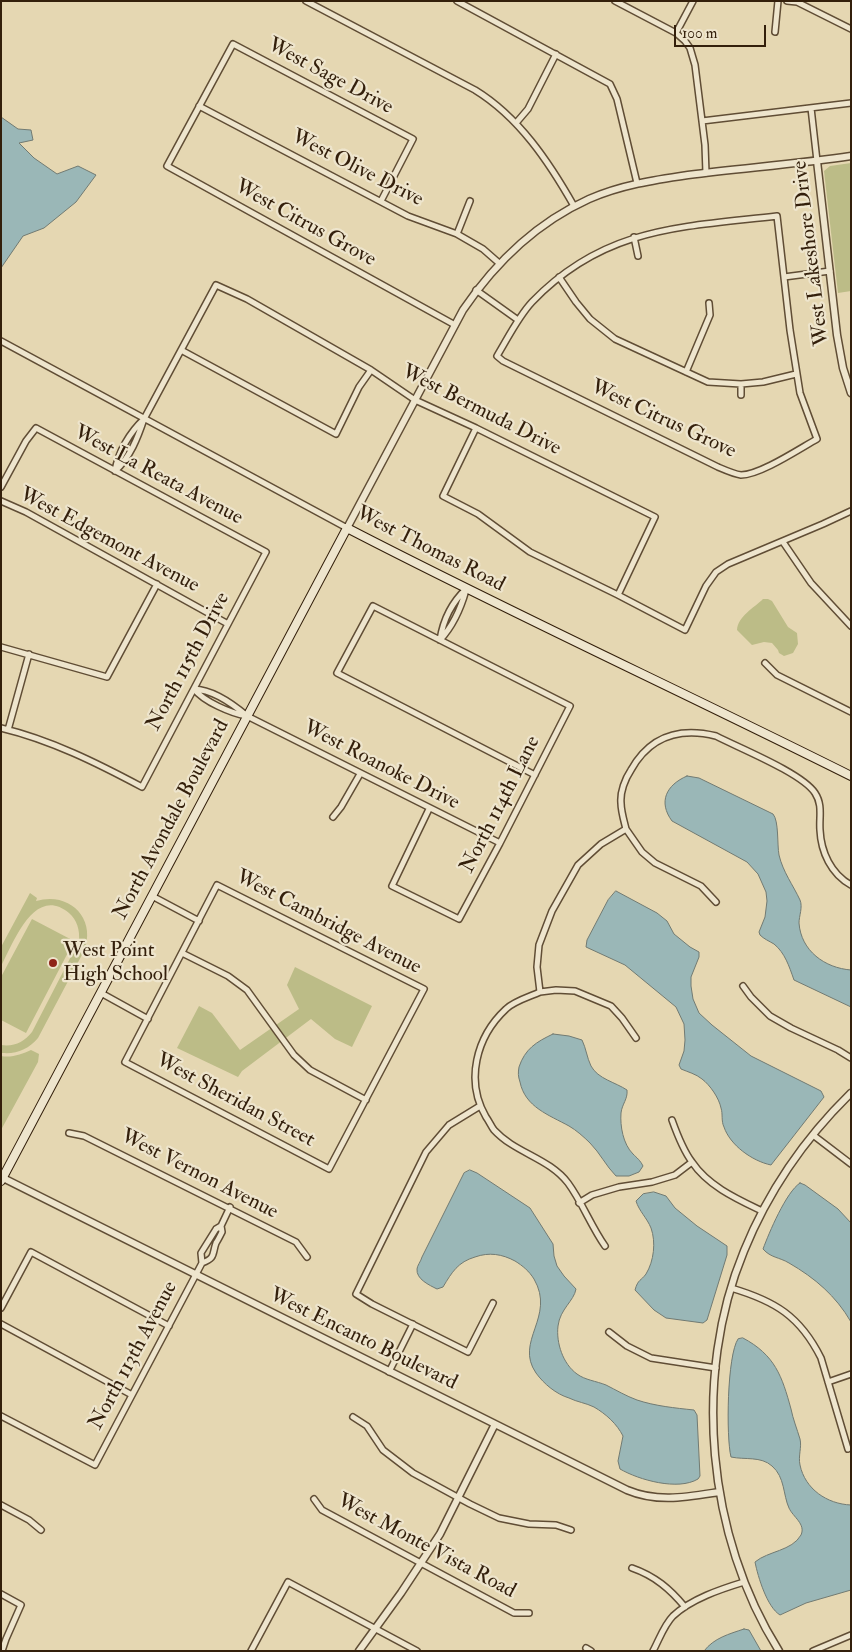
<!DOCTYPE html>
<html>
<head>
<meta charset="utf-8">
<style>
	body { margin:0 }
	#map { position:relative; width:852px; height:1652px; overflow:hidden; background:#e5d7b2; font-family:"IM FELL Double Pica",serif }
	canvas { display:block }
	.frame { position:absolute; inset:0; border:2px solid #331f0b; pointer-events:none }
	.scale { position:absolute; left:674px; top:25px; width:92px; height:22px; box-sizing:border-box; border:2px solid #331f0b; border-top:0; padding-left:6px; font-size:15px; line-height:18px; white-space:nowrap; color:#331f0b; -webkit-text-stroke:4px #eee5cd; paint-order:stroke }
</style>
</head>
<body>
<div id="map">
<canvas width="852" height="1652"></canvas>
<div class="frame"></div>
<div class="scale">100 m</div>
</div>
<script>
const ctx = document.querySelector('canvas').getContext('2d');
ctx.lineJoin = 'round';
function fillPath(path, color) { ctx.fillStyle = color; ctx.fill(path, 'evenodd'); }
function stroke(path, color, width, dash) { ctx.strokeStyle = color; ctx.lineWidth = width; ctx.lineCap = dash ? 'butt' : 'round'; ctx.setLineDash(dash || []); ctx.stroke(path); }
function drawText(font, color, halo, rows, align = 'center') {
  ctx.font = font + ' "IM FELL Double Pica",serif'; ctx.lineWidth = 4.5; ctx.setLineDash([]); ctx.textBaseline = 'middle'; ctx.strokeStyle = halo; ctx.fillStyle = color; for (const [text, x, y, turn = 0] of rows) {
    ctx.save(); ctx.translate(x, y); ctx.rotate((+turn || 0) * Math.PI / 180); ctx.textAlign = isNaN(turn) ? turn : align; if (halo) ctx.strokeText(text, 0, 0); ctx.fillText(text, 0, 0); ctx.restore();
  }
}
fillPath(new Path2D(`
	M 851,163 L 851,291 L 838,293 L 824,171 L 830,166 Z
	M 763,599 L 768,599 L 772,601 L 788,627 L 797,633 L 798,644 L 793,653 L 784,656 L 779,653 L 778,650 L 772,643 L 764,642 L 752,645 L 737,630 C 738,616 754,608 763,599 Z
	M 30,893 L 37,898 L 36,901 C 69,891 97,918 84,951 L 38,1038 C 29,1049 17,1054 3,1053 L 1,1053 L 1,1045 C 14,1047 24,1042 32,1032 L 79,941 C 80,930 77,920 69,913 C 34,884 13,944 1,966 L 1,947 Z
	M 32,919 L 74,941 L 26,1033 L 1,1020 L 1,977 Z
	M 295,967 L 372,1006 L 352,1047 L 335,1039 L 311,1019 L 242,1071 L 238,1077 L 177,1048 L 199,1006 L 212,1013 L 240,1050 L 299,1009 L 287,985 Z
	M 31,1050 L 39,1054 L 38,1062 L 1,1130 L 1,1056 C 12,1058 22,1054 31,1050 Z`), '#bcbc87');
const water = new Path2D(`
	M 1,117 L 18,129 L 31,130 L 33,140 L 19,143 L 34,158 L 57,174 L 78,166 L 96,175 L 76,202 L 44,228 L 23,236 L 1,268 Z
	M 687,776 L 699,778 L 773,814 C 779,821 777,844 779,855 C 783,872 793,885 800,900 C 803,907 799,916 799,923 C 801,951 825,968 851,970 L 851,1007 L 794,980 C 789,966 785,953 774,944 C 769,941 764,939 760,935 L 759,932 L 765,917 L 767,901 L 766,892 L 758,874 L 747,862 L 672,821 C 658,802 666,785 687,776 Z
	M 616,891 L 657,913 L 667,921 L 674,934 L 690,947 L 699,952 L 699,957 L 691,977 L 691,986 L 693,999 L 699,1013 L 712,1025 L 751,1056 L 821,1091 L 824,1097 L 771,1165 C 752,1161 730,1145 724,1127 C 721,1121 723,1114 721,1108 C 719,1098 710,1085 702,1079 C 696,1074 688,1072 681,1069 L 679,1065 L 684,1051 L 685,1040 L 684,1024 L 676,1007 L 625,965 L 586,947 L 587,940 L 608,900 Z
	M 553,1034 L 569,1036 L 582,1040 C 586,1048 587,1058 591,1066 C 598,1079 615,1082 627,1090 C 628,1099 622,1104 621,1113 C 620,1126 623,1144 633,1154 C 637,1158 640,1160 643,1166 L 639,1172 L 629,1176 L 616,1176 C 606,1166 600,1153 590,1143 C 584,1137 576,1130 569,1126 C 549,1115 525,1107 520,1082 C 518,1076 518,1073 519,1067 C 525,1049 536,1042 553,1034 Z
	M 470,1170 L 477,1173 L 530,1208 L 553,1244 L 554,1256 L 557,1266 L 564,1276 L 576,1289 C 574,1301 560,1309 558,1326 C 556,1343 563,1364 577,1374 C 585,1380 596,1381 606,1385 C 616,1390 626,1396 637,1400 C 655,1406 675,1408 694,1410 L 697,1415 L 700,1476 L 698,1479 C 678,1491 639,1480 620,1469 L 618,1461 L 623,1436 C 617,1424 606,1414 594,1407 C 586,1403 577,1402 569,1398 C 556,1394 544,1384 536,1373 C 514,1341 556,1317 534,1279 C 529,1271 523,1266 515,1261 C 502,1254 489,1252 475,1257 C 458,1262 452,1272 443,1287 L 437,1289 C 429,1285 416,1279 417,1269 C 417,1266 421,1261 422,1257 L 464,1173 Z
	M 800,1183 L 805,1185 L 838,1209 L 851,1223 L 851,1322 C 836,1296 815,1278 789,1263 C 779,1257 771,1258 763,1249 C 769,1233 786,1192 800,1183 Z
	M 654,1192 L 666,1196 L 675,1208 L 697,1226 L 727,1246 L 727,1255 L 707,1320 L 703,1323 L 666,1318 L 654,1310 L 635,1290 C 638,1279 641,1281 646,1274 C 654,1261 656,1242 651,1228 C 647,1218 639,1211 636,1201 L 643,1194 Z
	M 743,1338 C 775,1355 782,1376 791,1409 C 793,1419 797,1429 800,1439 C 802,1447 798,1456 800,1465 C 805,1489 827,1504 851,1505 L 851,1590 L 806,1603 L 780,1615 C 767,1607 758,1577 755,1562 C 768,1551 792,1551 801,1535 C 806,1524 793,1517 789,1508 C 783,1495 785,1477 772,1466 C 761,1456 745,1460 731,1457 C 726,1437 727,1355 738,1339 Z
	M 744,1629 L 749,1630 L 761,1651 L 704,1651 C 714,1638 729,1634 744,1629 Z`);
fillPath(water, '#9ab7b7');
stroke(water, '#717a72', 1);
const minor = new Path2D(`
	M 306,1 L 475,90 C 519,117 549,162 574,206
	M 457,1 L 610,84 L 617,99 L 637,183
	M 615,1 L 676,33 L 685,41 L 690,48 L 695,65 L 705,145 L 706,173
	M 787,1 L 797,2 L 851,29
	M 775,32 L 778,1
	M 676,33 L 693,1
	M 199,106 L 408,216 L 457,234 L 483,249 L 499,263
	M 811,108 L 817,161
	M 702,121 L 851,103
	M 516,123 L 528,109 L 556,54
	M 381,201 L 413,139 L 233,44 L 167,166 L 455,325
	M 777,216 L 790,330 L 800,393 L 817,439 C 799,449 760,475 741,475 C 734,474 725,470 718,467 L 503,361 L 497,356 C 508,338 518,317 532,302 C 604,227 681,227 777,216 Z
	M 457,234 L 470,201
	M 634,237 L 638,256
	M 559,277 L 576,302 L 590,319 L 615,339 L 708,382 L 741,384 L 763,382 L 796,374
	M 784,277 L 830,271
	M 476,290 L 518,320
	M 1,341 L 347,528
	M 181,350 L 336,434 L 359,387 L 371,370
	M 686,372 L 710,315 L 709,303
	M 741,395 L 741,384
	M 476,428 L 443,496 L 478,514 L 530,552 L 618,595 L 685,630 L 706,586 L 716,572 L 728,564 L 823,524 L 851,511
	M 115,471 C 130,458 138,437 144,419 L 216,285 L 247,299 L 371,370 L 415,400 L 476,428 L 655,517 L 618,595
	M 115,471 C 118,452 130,432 144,419
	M 1,487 L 26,441 L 36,428 L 266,552 L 142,787 C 97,763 51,740 1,728
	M 1,501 L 26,512 L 228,624
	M 783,542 L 811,583 L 851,626
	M 440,640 C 443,620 452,602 467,588
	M 440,640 C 453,626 461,608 466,590
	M 1,647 L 107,677 L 157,584
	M 765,663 L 777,675 L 851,712
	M 194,689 C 213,690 233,704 247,716 L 500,843
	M 194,689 C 204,702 231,713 246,716
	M 8,730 L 29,654
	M 429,809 L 392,886 L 459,919 L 500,843 L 570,706 L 373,606 L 337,673 L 535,775
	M 333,817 L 341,807 L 360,774
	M 626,829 L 642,852 L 655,863 L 701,886 L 716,902
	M 217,885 L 424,989 L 329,1169 L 125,1062 Z
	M 152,896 L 199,921
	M 182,953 L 228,976 L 247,990 L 294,1055 L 310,1070 L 366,1100
	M 743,986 L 751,997 L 770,1016 L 791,1028 L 838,1050 L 851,1058
	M 540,992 L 556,990 L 575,991 L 611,1006 L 622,1018 L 636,1038
	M 101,993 L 148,1019
	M 480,1106 L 449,1125 L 426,1152 L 356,1294 L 372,1304 L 468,1352 L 493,1303
	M 672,1120 C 677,1134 683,1150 692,1162 C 708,1186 737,1199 762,1211
	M 69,1133 L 84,1136 L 296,1242 L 307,1257
	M 813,1135 L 851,1164
	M 579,1203 L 592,1195 L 619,1187 L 652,1182 L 675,1175 L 692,1162
	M 221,1226 L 222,1232 C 220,1236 218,1240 216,1243 C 212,1254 216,1258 202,1263 L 201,1253 L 216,1229 Z
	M 221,1226 L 230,1207
	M 605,1246 C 591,1226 582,1202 568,1183 C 549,1158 515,1153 494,1130 C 491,1126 489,1121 486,1117 C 465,1081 476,1037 506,1009 C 514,1001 529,997 540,992 L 537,967 L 539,945 L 552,911 L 578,865 L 601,844 L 626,829 C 624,821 621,811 621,803 C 620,792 625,779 631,770 C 650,736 679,727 716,736 C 739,748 802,773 815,793 C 823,805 819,817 820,830 C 821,852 831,874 851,885
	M 731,1288 C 775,1301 800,1316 821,1358 L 848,1449
	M 1,1308 L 31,1252 L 169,1326
	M 1,1324 L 132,1395
	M 609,1332 L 627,1346 L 651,1358 L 716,1368
	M 389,1372 L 413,1324
	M 828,1382 L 851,1374
	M 1,1416 L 95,1465 L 202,1263
	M 353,1417 L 367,1426 L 383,1450 L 413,1473 L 470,1504 L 499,1518 L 529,1524 L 556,1525 L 571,1530
	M 314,1499 L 322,1510 L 514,1613 L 529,1613
	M 1,1505 L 29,1520 L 41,1530
	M 632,1568 C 655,1576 670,1589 685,1607
	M 1,1594 L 21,1605 L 6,1639 L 2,1651
	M 586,1648 L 591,1651
	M 251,1651 L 288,1582 L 417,1651
	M 653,1651 C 659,1640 664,1625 673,1616 C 691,1599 721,1589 744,1582
	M 813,1651 L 851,1635`);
const tertiary = new Path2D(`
	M 817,161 L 837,335 L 843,368 L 851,393
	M 347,528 L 463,310 C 495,263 536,223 589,199 C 621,185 654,180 688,175 C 743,168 797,164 851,156
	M 1,1177 L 627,1490 C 658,1503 687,1497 719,1492
	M 359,1651 L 401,1593 L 440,1534 L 495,1424
	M 779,1651 C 707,1537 692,1376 744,1251 C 768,1192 805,1138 851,1093`);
const secondary = new Path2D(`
	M 1,1181 L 347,528 C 513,614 683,692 851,776`);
stroke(minor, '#604d35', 8);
stroke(tertiary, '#604d35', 9);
stroke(secondary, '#331f0b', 10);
stroke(minor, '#eee5cd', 5);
stroke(tertiary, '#eee5cd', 6);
stroke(secondary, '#eee5cd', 8);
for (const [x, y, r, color] of [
	[53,963,5,"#8f2418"]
]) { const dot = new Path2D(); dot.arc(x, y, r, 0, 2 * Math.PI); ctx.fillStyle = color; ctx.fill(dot); stroke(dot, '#eee5cd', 2); }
drawText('21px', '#331f0b', '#eee5cd', [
	["West Sage Drive",330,77,28],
	["West Olive Drive",357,169,27],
	["West Citrus Grove",305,224,29],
	["West Lakeshore Drive",812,253,-97],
	["West Bermuda Drive",481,411,27],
	["West Citrus Grove",663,420,25],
	["West La Reata Avenue",158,476,28],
	["West Edgemont Avenue",109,541,28],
	["West Thomas Road",430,550,27],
	["North 115th Drive",189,662,-62],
	["West Roanoke Drive",381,766,27],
	["North 114th Lane",501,805,-63],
	["North Avondale Boulevard",172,820,-62],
	["West Cambridge Avenue",328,923,27],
	["West Sheridan Street",235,1101,28],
	["West Vernon Avenue",199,1175,27],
	["West Encanto Boulevard",363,1340,26],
	["North 113th Avenue",134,1356,-62],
	["West Monte Vista Road",426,1547,28]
]);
drawText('21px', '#331f0b', '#eee5cd', [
	["West Point",63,951],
	["High School",63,975]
], 'left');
</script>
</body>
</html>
